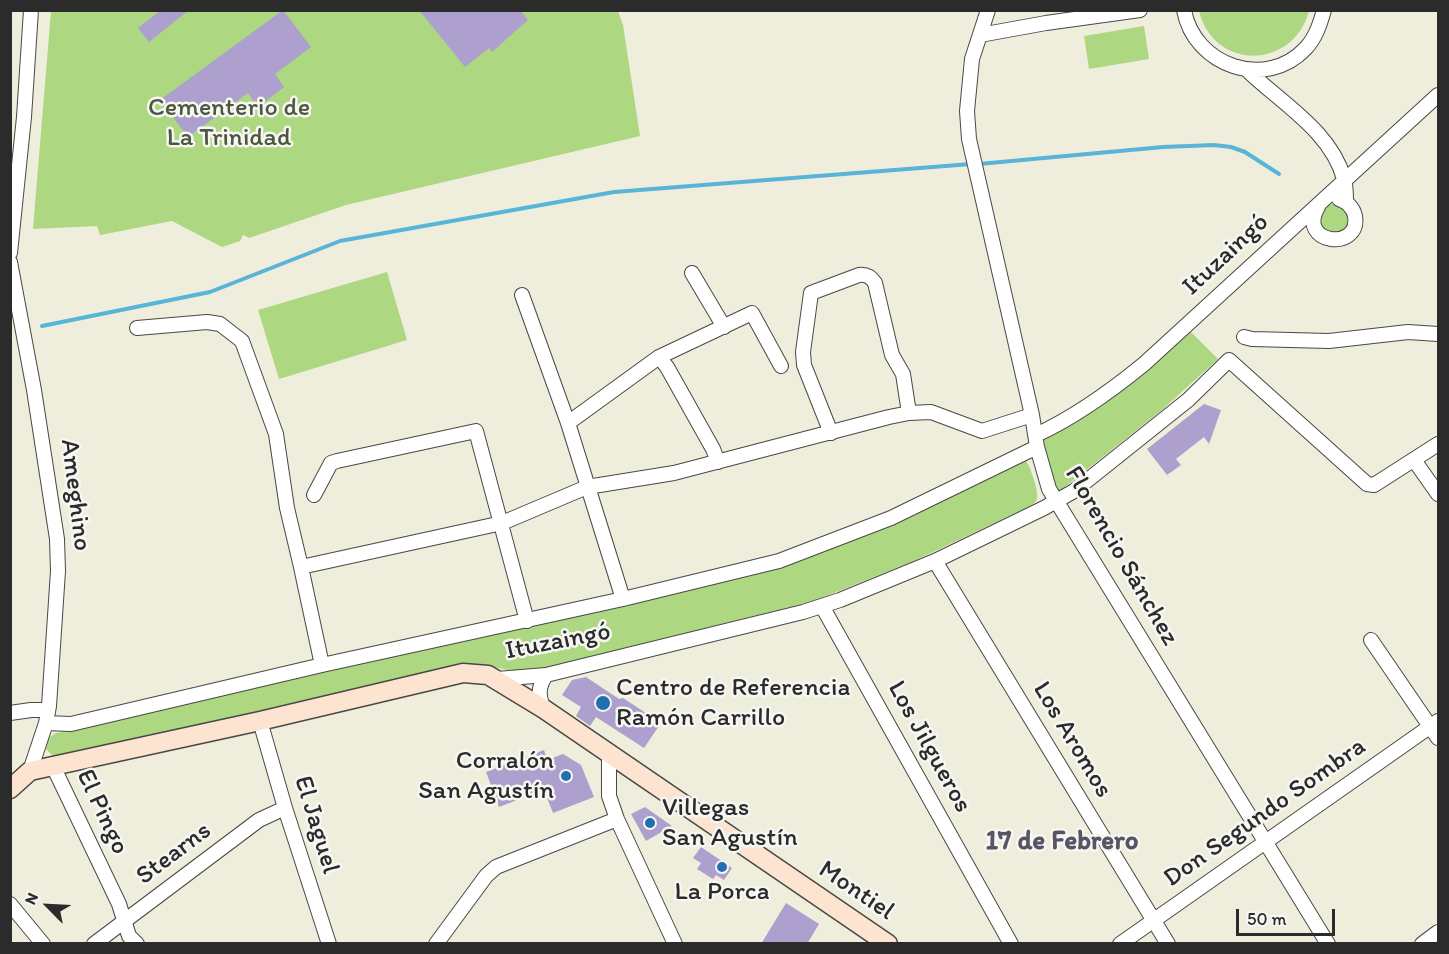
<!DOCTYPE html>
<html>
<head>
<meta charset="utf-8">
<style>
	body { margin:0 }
	#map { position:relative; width:1449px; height:954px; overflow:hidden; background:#efeddb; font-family:Itim,sans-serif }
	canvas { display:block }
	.frame { position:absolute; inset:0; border:12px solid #2b2b2b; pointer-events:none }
	.north { position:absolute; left:18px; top:876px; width:60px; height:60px; -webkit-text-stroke:4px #f6f6f2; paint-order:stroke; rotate:294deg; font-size:16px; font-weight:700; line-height:24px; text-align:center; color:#2b2b2b }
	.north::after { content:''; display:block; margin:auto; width:21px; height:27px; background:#2b2b2b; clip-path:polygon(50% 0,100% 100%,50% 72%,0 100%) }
	.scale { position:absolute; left:1236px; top:909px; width:99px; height:27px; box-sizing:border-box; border:3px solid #2b2b2b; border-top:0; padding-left:8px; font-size:18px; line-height:21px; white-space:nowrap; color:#2b2b2b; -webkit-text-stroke:4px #f6f6f2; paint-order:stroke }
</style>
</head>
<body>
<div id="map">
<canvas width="1449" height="954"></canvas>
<div class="frame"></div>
<div class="north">N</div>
<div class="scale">50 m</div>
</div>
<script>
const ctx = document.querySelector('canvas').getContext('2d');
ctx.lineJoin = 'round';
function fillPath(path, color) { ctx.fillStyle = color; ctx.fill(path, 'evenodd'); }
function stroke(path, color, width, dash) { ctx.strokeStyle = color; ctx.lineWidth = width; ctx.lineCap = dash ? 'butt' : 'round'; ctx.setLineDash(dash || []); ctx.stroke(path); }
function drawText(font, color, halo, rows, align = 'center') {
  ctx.font = font + ' Itim,sans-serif'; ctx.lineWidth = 5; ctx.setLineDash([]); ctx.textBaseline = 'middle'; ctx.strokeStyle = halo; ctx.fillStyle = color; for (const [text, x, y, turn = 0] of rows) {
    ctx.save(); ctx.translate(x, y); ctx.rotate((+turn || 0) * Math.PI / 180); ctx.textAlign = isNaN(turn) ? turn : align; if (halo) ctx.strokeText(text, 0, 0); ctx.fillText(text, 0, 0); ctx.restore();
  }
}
fillPath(new Path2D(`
	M 51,11 L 618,11 L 623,25 L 640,136 L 346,205 L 249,238 L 243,235 L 240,241 L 222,247 L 172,221 L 100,235 L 97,226 L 33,229 Z
	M 1199,11 L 1199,10 L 1309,11 C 1293,70 1214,71 1199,11 Z
	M 1144,26 L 1149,59 L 1089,69 L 1084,36 Z
	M1319 219a15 15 0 1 1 30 0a15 15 0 1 1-30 0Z
	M 387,272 L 407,340 L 279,379 L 258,310 Z
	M 1189,330 L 1218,359 L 1163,409 L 1061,490 L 1055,491 L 1041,444 L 1044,440 L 1098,404 Z
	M 1022,461 L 1026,461 C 1030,466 1039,492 1037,499 C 1035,503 1033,504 1030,506 L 916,560 L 814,601 L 545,668 L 520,672 L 492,667 L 249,715 L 54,757 L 46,749 L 47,739 L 56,733 L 89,727 L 808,557 L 890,525 Z`), '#aed781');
stroke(new Path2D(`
	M 979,164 L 1163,147 L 1214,145 L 1231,147 L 1245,152 L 1279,174
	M 42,326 L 210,292 L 340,241 L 614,192 L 971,164`), '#59b5d7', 4);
fillPath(new Path2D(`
	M 161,10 L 189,10 L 149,42 L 138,28 Z
	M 283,10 L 311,47 L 275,74 L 284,87 L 258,107 L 248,93 L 188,137 L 160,100 Z
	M 419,10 L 520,10 L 528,20 L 492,52 L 489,48 L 465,67 Z
	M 1204,404 L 1221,410 L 1209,444 L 1204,437 L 1176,459 L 1181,465 L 1167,475 L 1147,449 Z
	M 586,677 L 619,699 L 623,698 L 661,723 L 644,748 L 596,717 L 590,726 L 576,716 L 581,707 L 562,695 L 572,680 Z
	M 544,750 L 547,760 L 563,754 L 581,765 L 594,797 L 553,813 L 544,790 L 499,807 L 486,772 Z
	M 645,807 L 672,826 L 646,841 L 631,814 Z
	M 701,847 L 732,868 L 724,880 L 716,875 L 713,879 L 697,869 L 701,863 L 693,858 Z
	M 786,903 L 819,924 L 807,944 L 761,944 Z`), '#ada0ce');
const street = new Path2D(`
	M 988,10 L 972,59 L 967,111 L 969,139 L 1032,415 L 1037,447 L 1049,489 L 1328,944
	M 1184,10 C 1194,66 1266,91 1306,48 C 1316,37 1320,24 1324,10
	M 980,35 L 1046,23 L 1140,10
	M 1247,70 C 1281,103 1331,131 1344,179 C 1346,186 1346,195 1346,202
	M 1318,207 C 1296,244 1361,252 1355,216 C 1353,207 1347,202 1339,199
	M 10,253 L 24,117 L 31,10
	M 10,262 L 34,390 L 57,539 L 58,571 L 49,706 L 46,723 L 30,771
	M 692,273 L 724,327
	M 522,295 L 568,423 L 623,599
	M 137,328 L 207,322 L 220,324 L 242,341 L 276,434 L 287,508 L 301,567
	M 1244,337 L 1252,339 L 1329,341 L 1408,332 L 1438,334
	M 659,357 L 667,367 L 713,449 L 718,462
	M 568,423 L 659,357 L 752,313 L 781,366
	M 831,433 L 804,365 L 803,352 L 811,293 L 859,275 C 867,274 871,277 875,283 L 892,355 L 903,374 L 909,413
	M 1036,435 C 1075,417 1111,391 1144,364 L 1438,95
	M 1414,460 L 1438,494
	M 314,495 L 331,463 L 337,461 L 476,431 L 527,621
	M 935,561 L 1168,944
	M 822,606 L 1011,944
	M 1371,640 L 1438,738
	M 322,665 L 301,567 L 502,523 L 587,487 L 674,473 L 889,417 L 909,413 L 931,412 L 982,431 L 1032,415
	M 497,679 L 546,675 L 803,612 L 840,600 L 935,561 L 1044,508 L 1074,491 L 1188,400 L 1229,360 L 1367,484 L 1374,485 L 1438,444
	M 544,709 C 538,696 538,687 546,675
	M 10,713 L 31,710 L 48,710
	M 260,721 L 285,808 L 329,944
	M 46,723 L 71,724 L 322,665 L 623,599 L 779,561 L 891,518 L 1037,447
	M 609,754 L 609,796 L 617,819 L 675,944
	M 53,766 L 119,904 L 129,936 L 137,944
	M 10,904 L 43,944
	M 94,944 L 259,820 L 285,808
	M 436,944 L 486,876 L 496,867 L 617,819
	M 1120,944 L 1438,721
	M 1422,944 L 1438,932`);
const secondary = new Path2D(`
	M 10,789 L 30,771 L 260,721 L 463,673 L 488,675 L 544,709 L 888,944`);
stroke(street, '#484845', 16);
stroke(secondary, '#484845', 21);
stroke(street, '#fff', 14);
stroke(secondary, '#fde4d1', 18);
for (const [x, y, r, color] of [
	[603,703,8,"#1f6fb2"],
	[566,776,6,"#1f6fb2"],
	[650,823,6,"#1f6fb2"],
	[722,867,6,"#1f6fb2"]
]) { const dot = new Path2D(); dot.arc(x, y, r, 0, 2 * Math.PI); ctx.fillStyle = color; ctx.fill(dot); stroke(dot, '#f6f6f2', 2); }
drawText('26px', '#4c5640', '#f6f6f2', [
	["Cementerio de",229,108],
	["La Trinidad",229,138]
]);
drawText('26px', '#2b2b2b', '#f6f6f2', [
	["Ituzaingó",1226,255,-43],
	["Ameghino",75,495,83],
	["Florencio Sánchez",1121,556,60],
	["Ituzaingó",558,642,-11],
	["Los Aromos",1072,740,59],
	["Los Jilgueros",929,747,61],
	["El Pingo",102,812,65],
	["Don Segundo Sombra",1265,813,-35],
	["El Jaguel",316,825,73],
	["Stearns",174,854,-37],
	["Montiel",856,891,34]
]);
drawText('26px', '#2b2b2b', '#f6f6f2', [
	["Centro de Referencia",616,688],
	["Ramón Carrillo",616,718],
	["Corralón",554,761,"right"],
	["San Agustín",554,791,"right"],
	["Villegas",662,808],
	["San Agustín",662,838],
	["La Porca",722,892,"center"]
], 'left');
drawText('bold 27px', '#585464', '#f6f6f2', [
	["17 de Febrero",1062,842]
]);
</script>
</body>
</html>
